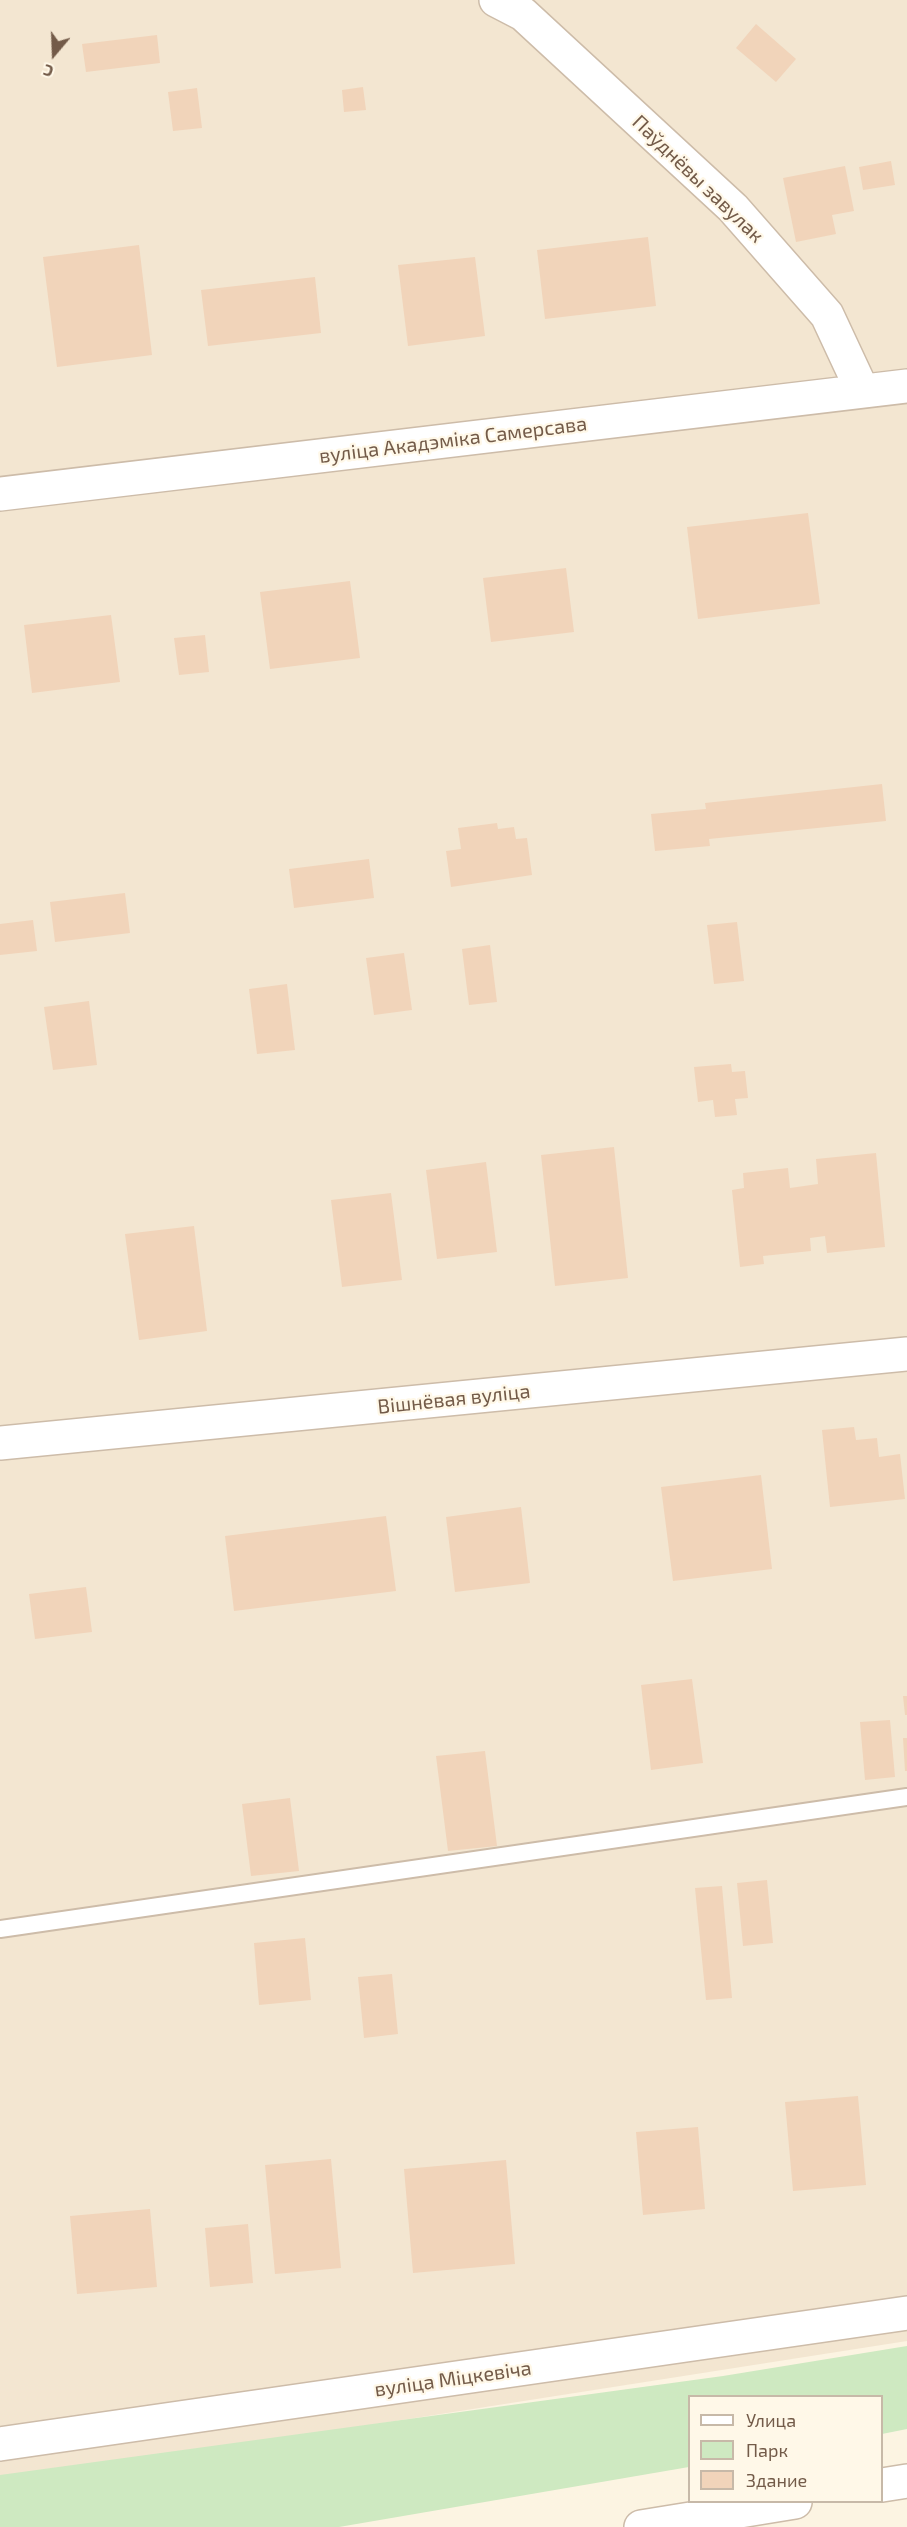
<!DOCTYPE html>
<html>
<head>
<meta charset="utf-8">
<style>
	body { margin:0 }
	#map { position:relative; width:907px; height:2527px; overflow:hidden; background:#fcf4e2; font-family:"Exo 2",sans-serif }
	canvas { display:block }
	.legend { position:absolute; left:688px; top:2395px; width:195px; height:108px; box-sizing:border-box; background:#fff8e8; border:2px solid #c7b9a8; margin:0; padding:8px 10px; list-style:none; font-size:18px; color:#735b49 }
	.legend li { display:flex; align-items:center; gap:12px; height:30px }
	.legend b { width:30px; border:2px solid #c7b9a8 }
	.north { position:absolute; left:24px; top:24px; width:60px; height:60px; -webkit-text-stroke:4px #fff8e8; paint-order:stroke; rotate:199deg; font-size:16px; font-weight:700; line-height:24px; text-align:center; color:#735b49 }
	.north::after { content:''; display:block; margin:auto; width:21px; height:27px; background:#735b49; clip-path:polygon(50% 0,100% 100%,50% 72%,0 100%) }
</style>
</head>
<body>
<div id="map">
<canvas width="907" height="2527"></canvas>
<ul class="legend">
<li><b style="height:8px;background:#fff"></b>Улица</li>
<li><b style="height:16px;background:#cee9c1"></b>Парк</li>
<li><b style="height:16px;background:#f1d4ba"></b>Здание</li>
</ul>
<div class="north">С</div>
</div>
<script>
const ctx = document.querySelector('canvas').getContext('2d');
ctx.lineJoin = 'round';
function fillPath(path, color) { ctx.fillStyle = color; ctx.fill(path, 'evenodd'); }
function stroke(path, color, width, dash) { ctx.strokeStyle = color; ctx.lineWidth = width; ctx.lineCap = dash ? 'butt' : 'round'; ctx.setLineDash(dash || []); ctx.stroke(path); }
function drawText(font, color, halo, rows, align = 'center') {
  ctx.font = font + ' "Exo 2",sans-serif'; ctx.lineWidth = 4.5; ctx.setLineDash([]); ctx.textBaseline = 'middle'; ctx.strokeStyle = halo; ctx.fillStyle = color; for (const [text, x, y, turn = 0] of rows) {
    ctx.save(); ctx.translate(x, y); ctx.rotate((+turn || 0) * Math.PI / 180); ctx.textAlign = isNaN(turn) ? turn : align; if (halo) ctx.strokeText(text, 0, 0); ctx.fillText(text, 0, 0); ctx.restore();
  }
}
fillPath(new Path2D(`
	M 0,0 L 907,0 L 907,2341 L 0,2483 Z`), '#f3e6d1');
fillPath(new Path2D(`
	M 907,2346 L 907,2429 L 882,2434 L 882,2396 L 690,2396 L 689,2467 L 339,2527 L 0,2527 L 0,2475 L 723,2376 Z`), '#cee9c1');
fillPath(new Path2D(`
	M 756,24 L 796,59 L 776,82 L 736,48 Z
	M 157,35 L 160,63 L 86,72 L 82,44 Z
	M 363,87 L 366,110 L 344,112 L 342,90 Z
	M 197,88 L 202,128 L 173,131 L 168,92 Z
	M 891,161 L 895,185 L 863,190 L 859,167 Z
	M 845,166 L 854,211 L 832,215 L 836,234 L 796,242 L 783,178 Z
	M 648,237 L 656,306 L 545,319 L 537,250 Z
	M 139,245 L 152,355 L 57,367 L 43,257 Z
	M 475,257 L 485,336 L 408,346 L 398,265 Z
	M 315,277 L 321,333 L 208,346 L 201,290 Z
	M 808,513 L 820,604 L 698,619 L 687,527 Z
	M 566,568 L 574,632 L 491,642 L 483,578 Z
	M 350,581 L 360,658 L 270,669 L 260,592 Z
	M 111,615 L 120,682 L 32,693 L 24,625 Z
	M 205,635 L 209,672 L 179,675 L 174,638 Z
	M 882,784 L 886,821 L 709,839 L 710,846 L 655,851 L 651,814 L 706,809 L 705,803 Z
	M 497,823 L 498,829 L 514,827 L 516,839 L 527,838 L 532,875 L 451,887 L 446,851 L 461,849 L 458,828 Z
	M 369,859 L 374,898 L 294,908 L 289,869 Z
	M 125,893 L 130,933 L 55,942 L 50,902 Z
	M 33,920 L 37,951 L 0,955 L 0,924 Z
	M 737,922 L 744,981 L 714,984 L 707,925 Z
	M 490,945 L 497,1002 L 469,1005 L 462,949 Z
	M 404,953 L 412,1010 L 374,1015 L 366,958 Z
	M 287,984 L 295,1050 L 257,1054 L 249,989 Z
	M 89,1001 L 97,1065 L 53,1070 L 44,1007 Z
	M 731,1064 L 732,1072 L 745,1071 L 748,1098 L 735,1099 L 737,1115 L 715,1117 L 713,1100 L 698,1102 L 694,1067 Z
	M 614,1147 L 628,1278 L 555,1286 L 541,1155 Z
	M 876,1153 L 885,1247 L 827,1253 L 825,1236 L 810,1238 L 811,1251 L 763,1256 L 764,1264 L 740,1267 L 732,1190 L 744,1188 L 743,1173 L 788,1168 L 790,1188 L 818,1184 L 816,1159 Z
	M 486,1162 L 497,1252 L 437,1259 L 426,1170 Z
	M 391,1193 L 402,1280 L 342,1287 L 331,1200 Z
	M 194,1226 L 207,1331 L 139,1340 L 125,1234 Z
	M 854,1427 L 856,1440 L 877,1438 L 879,1457 L 900,1454 L 905,1499 L 830,1507 L 822,1430 Z
	M 761,1475 L 772,1569 L 673,1581 L 661,1487 Z
	M 521,1507 L 530,1583 L 455,1592 L 446,1517 Z
	M 386,1516 L 396,1591 L 234,1611 L 225,1536 Z
	M 86,1587 L 92,1632 L 35,1639 L 29,1594 Z
	M 692,1679 L 703,1763 L 651,1770 L 641,1685 Z
	M 903,1696 L 907,1696 L 907,1715 L 905,1715 Z
	M 890,1720 L 895,1777 L 865,1780 L 860,1722 Z
	M 903,1738 L 907,1738 L 907,1771 L 905,1771 Z
	M 485,1751 L 497,1846 L 448,1851 L 436,1756 Z
	M 290,1798 L 299,1871 L 251,1876 L 242,1804 Z
	M 767,1880 L 773,1943 L 743,1946 L 737,1883 Z
	M 722,1886 L 732,1998 L 706,2000 L 695,1888 Z
	M 305,1938 L 311,2000 L 259,2005 L 254,1943 Z
	M 392,1974 L 398,2034 L 364,2038 L 358,1977 Z
	M 858,2096 L 866,2185 L 793,2191 L 785,2102 Z
	M 698,2127 L 705,2209 L 643,2215 L 636,2132 Z
	M 331,2159 L 341,2268 L 275,2274 L 265,2165 Z
	M 506,2160 L 515,2264 L 413,2273 L 404,2169 Z
	M 150,2209 L 157,2287 L 77,2294 L 70,2216 Z
	M 248,2224 L 253,2283 L 210,2287 L 205,2228 Z`), '#f1d4ba');
const service = new Path2D(`
	M 0,1929 L 907,1797`);
const minor = new Path2D(`
	M 496,0 L 523,14 L 733,208 L 827,315 L 862,390
	M 0,494 L 907,386
	M 0,1443 L 907,1354
	M 0,2444 L 907,2313`);
const tertiary = new Path2D(`
	M 882,2485 L 907,2481
	M 641,2527 L 795,2502`);
stroke(service, '#cdbca9', 20);
stroke(minor, '#cdbca9', 36);
stroke(tertiary, '#cdbca9', 36);
stroke(service, '#fff', 16);
stroke(minor, '#fff', 33);
stroke(tertiary, '#fff', 33);
drawText('20px', '#735b49', '#fff8e8', [
	["Паўднёвы завулак",698,179,44],
	["вуліца Акадэміка Самерсава",453,440,-7],
	["Вішнёвая вуліца",454,1399,-6],
	["вуліца Міцкевіча",453,2379,-8]
]);
</script>
</body>
</html>
